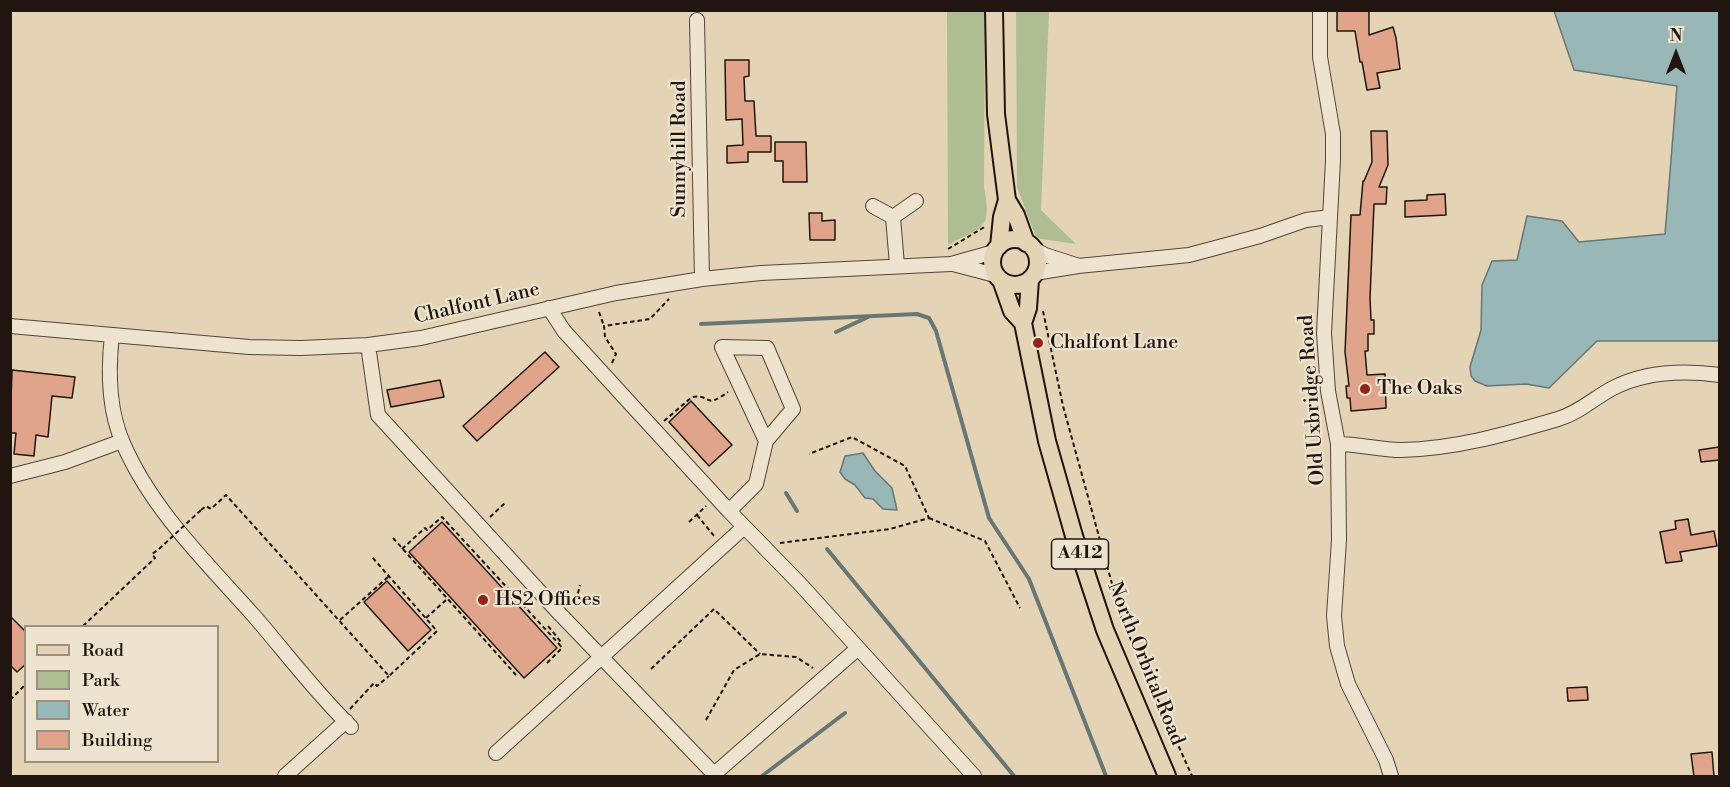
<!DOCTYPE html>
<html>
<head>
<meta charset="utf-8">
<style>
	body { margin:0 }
	#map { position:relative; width:1730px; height:787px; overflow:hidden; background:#e4d4b5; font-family:"Libre Bodoni",serif }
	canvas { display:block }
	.frame { position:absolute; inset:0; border:12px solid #211510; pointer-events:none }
	.legend { position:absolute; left:24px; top:625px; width:195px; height:138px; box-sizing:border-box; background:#ede3cf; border:2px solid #9b9183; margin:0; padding:8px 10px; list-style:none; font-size:18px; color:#211510 }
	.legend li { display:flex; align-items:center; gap:12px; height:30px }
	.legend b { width:30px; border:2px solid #9b9183 }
	.north { position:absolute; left:1646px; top:24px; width:60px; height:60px; -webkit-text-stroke:4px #ede3cf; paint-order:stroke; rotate:0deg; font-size:16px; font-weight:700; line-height:24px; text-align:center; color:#211510 }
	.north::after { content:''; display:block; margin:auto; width:21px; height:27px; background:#211510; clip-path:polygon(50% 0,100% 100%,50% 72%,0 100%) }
</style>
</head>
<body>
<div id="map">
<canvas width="1730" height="787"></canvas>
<div class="frame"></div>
<ul class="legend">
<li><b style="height:8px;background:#e4d4b5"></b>Road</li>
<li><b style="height:16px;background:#aebe92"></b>Park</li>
<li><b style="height:16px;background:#98b7b6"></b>Water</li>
<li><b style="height:16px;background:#dfa489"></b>Building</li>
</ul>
<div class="north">N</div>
</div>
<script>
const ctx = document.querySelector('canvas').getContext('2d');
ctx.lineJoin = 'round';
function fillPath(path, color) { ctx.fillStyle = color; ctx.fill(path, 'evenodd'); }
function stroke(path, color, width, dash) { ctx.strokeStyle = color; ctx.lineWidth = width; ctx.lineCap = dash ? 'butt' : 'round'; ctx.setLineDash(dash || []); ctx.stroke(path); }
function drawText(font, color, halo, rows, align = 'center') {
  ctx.font = font + ' "Libre Bodoni",serif'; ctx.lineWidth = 4.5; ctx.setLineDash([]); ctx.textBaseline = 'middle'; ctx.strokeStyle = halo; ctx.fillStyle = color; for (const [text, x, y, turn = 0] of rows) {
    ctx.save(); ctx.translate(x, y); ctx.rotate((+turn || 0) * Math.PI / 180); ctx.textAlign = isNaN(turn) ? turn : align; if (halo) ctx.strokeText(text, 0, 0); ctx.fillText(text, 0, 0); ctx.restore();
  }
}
fillPath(new Path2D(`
	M 947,11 L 985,11 L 984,187 C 992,231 984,225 948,245 Z
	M 1016,11 L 1049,11 L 1041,210 L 1076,244 L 1036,238 L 1017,187 Z`), '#aebe92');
const water = new Path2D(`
	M 1554,11 L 1719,11 L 1719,341 L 1597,341 L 1549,388 L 1526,384 L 1487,386 L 1475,381 L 1471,376 L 1470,367 L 1481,330 L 1482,285 L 1492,261 L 1517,260 L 1527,216 L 1562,221 L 1579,242 L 1665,234 L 1677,86 L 1574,70 Z
	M 863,453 L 875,471 L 892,488 L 897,510 L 883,509 L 873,499 L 865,498 L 855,485 L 845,479 L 840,472 L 845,456 Z`);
fillPath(water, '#98b7b6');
stroke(water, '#687674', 1.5);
stroke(new Path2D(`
	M 701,324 L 917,314 L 929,318 L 936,331 L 989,518 L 1029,579 L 1106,776
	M 836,332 L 868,317
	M 786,493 L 797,511
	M 827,549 L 1014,776
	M 762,776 L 845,713`), '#687674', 4);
const building = new Path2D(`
	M 1337,10 L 1369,10 L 1369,35 L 1393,27 L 1396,38 L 1400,69 L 1377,73 L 1380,88 L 1367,90 L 1362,62 L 1360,62 L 1355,31 L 1337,31 Z
	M 725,60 L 749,60 L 749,76 L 744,77 L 745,101 L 754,101 L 756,136 L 771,136 L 771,152 L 748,152 L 748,162 L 727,163 L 727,146 L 743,145 L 742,119 L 726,120 Z
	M 1371,131 L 1387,131 L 1388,165 L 1379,187 L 1387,187 L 1386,204 L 1374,204 L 1370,298 L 1371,320 L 1374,320 L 1374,334 L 1368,334 L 1368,351 L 1365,351 L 1367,375 L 1385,374 L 1386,408 L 1351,411 L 1350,398 L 1347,398 L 1346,386 L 1349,386 L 1345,352 L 1351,215 L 1360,215 L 1363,181 L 1364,181 L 1372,162 Z
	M 775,142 L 806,142 L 807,182 L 783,182 L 783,161 L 775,161 Z
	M 1445,194 L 1446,215 L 1405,217 L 1405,201 L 1427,200 L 1427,195 Z
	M 809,213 L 822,213 L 822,221 L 835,220 L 835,240 L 810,240 Z
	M 545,352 L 559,367 L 477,441 L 463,426 Z
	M 12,370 L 75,377 L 72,398 L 52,396 L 48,437 L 36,435 L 34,456 L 14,454 L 16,433 L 10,433 Z
	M 440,380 L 444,397 L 391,407 L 387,390 Z
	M 691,401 L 732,445 L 709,466 L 669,422 Z
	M 1719,447 L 1719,460 L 1701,462 L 1699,450 Z
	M 1688,519 L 1691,535 L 1714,531 L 1717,546 L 1680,552 L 1682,561 L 1666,563 L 1660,532 L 1676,529 L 1675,521 Z
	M 442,522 L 557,648 L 524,678 L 409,552 Z
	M 387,581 L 431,630 L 408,651 L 364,602 Z
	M 10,616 L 26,632 L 26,664 L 17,672 L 10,665 Z
	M 1587,687 L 1588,700 L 1568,701 L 1567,688 Z
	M 1712,752 L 1714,777 L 1694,777 L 1691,754 Z`);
fillPath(building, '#dfa489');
stroke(building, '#211510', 1.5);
const minor = new Path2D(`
	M 1320,10 L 1320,57 L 1333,134 L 1333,160 L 1324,333 L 1328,391 L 1338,444 L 1339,540 L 1334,616 L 1337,646 L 1348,684 L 1386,760 L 1391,776
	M 697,20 L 702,279
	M 873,206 L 893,217
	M 893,217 L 897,265
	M 893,217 L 916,201
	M 1032,248 L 1045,255 L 1076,265
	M 953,264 L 995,275
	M 1035,273 L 1078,266 L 1189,255 L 1260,236 L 1306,220 L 1330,217
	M 549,308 L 564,331 L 627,400 L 729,511 L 801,585 L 974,776
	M 10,326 L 249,347 L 301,348 L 368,345 L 421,338 L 616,293 L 702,279 L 761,273 L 951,264 L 994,252
	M 112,335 C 108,370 108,409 123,443 C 151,509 207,563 255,617 C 286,653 316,693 351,727
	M 368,345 L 378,415 L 560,614 L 714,774
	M 1338,444 C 1359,444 1380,450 1401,450 C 1455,449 1507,434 1558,419 C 1579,413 1594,398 1613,388 C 1646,371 1683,370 1720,375
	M 10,476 L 65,462 L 122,441
	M 729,511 L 756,484 L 766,441 L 722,347 L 767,348 L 793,409 L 766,441
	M 496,753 L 744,527
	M 285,776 L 346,721
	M 712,776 L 857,649`);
const major = new Path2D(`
	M 994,10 L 996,114 L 1007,200 L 1002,217 L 999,246
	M 1007,200 L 1016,215 L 1026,243
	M992 262a23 23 0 1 1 46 0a23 23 0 1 1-46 0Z
	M 1001,280 L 1012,311 L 1023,323 L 1047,441 L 1074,536 L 1105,630 L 1167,776
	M 1023,323 L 1028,308 L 1030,280`);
stroke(minor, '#524539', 16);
stroke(major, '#211510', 20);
stroke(new Path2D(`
	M 948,249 L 986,226
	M 1043,311 L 1063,406 L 1122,620 L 1192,776
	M 599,312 L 604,326
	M 612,363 L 616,354 L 605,337 L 604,326 L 650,319 L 669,299
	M 664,421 L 692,397 C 713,394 703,410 728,392
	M 201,510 L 206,506 L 211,509 L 226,495 L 389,676 L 437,631 L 372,557
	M 697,515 L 714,536
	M 490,517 L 505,503
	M 929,518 L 985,541 L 1020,608
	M 689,522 L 706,506
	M 393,538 L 516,675
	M 780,543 L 890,529 L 929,518 L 905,466 L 852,437 L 809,454
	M 402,549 L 425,528 L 427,530 L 442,517 L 559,644
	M 569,605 L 577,597 L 580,585
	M 426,618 L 446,600
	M 340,620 L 389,576
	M 83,626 L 155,558 L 152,554 L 159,549
	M 547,663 L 562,648 L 559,644 L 561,642 L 548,626 L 550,624
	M 651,669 L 714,609 L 760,654
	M 10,700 L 26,684
	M 350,709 L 374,683 L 377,686 L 389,676
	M 706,720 L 734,670 L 760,654 L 796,657 L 813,668`), '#211510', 2, [4.5, 3]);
stroke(minor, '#ede3cf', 14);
stroke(major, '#e4d4b5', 16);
stroke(new Path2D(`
	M 159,549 L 201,510`), '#211510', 2, [4.5, 3]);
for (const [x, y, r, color] of [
	[1038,343,6,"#8f2418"],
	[1365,389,6,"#8f2418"],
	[483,600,6,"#8f2418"]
]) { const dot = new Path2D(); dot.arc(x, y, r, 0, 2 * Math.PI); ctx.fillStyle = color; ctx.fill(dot); stroke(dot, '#ede3cf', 2); }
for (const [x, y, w] of [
	[1080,554,57]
]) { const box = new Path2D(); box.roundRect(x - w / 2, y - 15, w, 30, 4.5); ctx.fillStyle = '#ede3cf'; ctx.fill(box); stroke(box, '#211510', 1.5); }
drawText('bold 18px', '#211510', null, [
	["A412",1080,554]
]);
drawText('20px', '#211510', '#ede3cf', [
	["Sunnyhill Road",680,149,-90],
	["Chalfont Lane",477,304,-13],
	["Old Uxbridge Road",1313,400,-94],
	["North Orbital Road",1145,664,68]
]);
drawText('20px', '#211510', '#ede3cf', [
	["Chalfont Lane",1050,343],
	["The Oaks",1377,389],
	["HS2 Offices",495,600]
], 'left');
</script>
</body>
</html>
